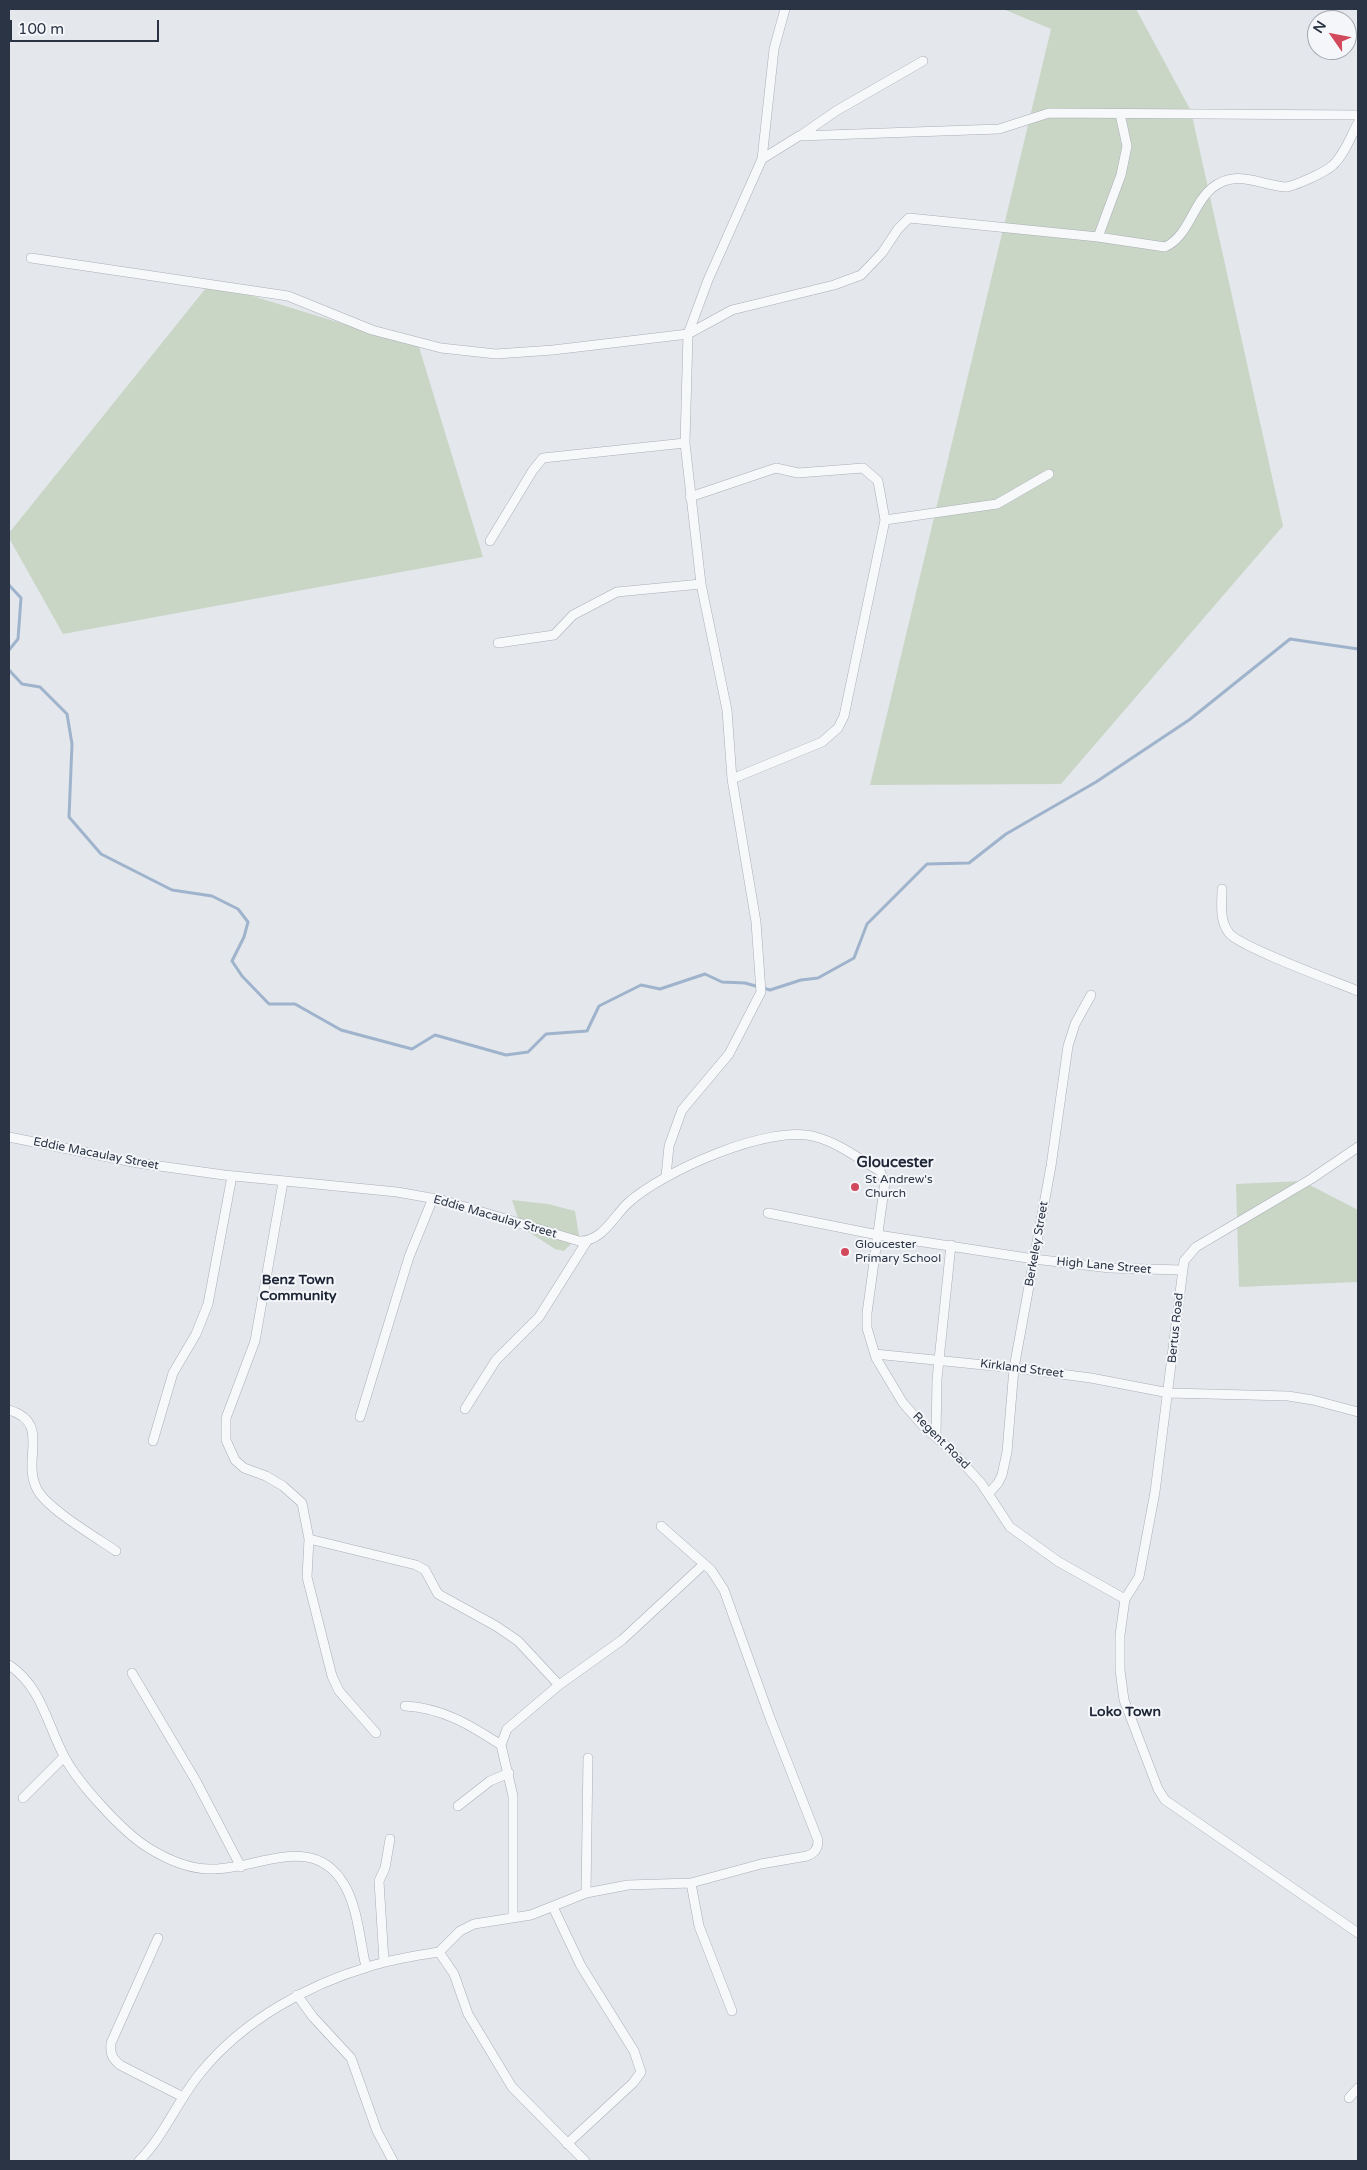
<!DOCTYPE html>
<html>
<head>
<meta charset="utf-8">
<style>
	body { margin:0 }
	#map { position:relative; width:1367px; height:2170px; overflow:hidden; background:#e4e7ec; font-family:"Varela Round",sans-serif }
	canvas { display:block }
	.frame { position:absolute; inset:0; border:10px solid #2b3445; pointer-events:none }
	.north { position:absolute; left:1307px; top:10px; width:50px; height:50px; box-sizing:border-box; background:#f4f6f9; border:1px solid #a4a8b1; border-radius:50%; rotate:303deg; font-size:14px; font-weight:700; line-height:20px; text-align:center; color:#2b3445 }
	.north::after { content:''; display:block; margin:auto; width:18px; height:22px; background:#d1495b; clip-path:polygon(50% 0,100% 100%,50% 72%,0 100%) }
	.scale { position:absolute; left:10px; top:20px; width:149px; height:22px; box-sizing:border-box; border:2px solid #2b3445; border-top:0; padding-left:6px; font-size:15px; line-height:18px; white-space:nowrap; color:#2b3445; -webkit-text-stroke:4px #f4f6f9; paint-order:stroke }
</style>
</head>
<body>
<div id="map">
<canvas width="1367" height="2170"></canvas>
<div class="frame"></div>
<div class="north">N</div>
<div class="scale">100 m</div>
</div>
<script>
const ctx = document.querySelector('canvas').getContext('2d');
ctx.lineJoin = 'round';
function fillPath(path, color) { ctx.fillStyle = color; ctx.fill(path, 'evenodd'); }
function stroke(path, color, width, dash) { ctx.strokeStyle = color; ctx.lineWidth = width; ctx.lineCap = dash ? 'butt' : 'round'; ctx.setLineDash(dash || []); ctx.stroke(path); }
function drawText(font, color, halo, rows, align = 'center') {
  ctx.font = font + ' "Varela Round",sans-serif'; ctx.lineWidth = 4; ctx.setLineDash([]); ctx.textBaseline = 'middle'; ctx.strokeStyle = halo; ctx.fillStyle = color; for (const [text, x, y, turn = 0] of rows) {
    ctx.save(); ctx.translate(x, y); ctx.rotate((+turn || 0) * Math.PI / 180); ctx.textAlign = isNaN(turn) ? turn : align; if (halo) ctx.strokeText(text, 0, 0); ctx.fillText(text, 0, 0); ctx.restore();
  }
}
fillPath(new Path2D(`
	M 1003,9 L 1136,9 L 1191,111 L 1283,526 L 1061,784 L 870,785 L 1051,29 Z
	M 210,283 L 419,347 L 483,557 L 63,634 L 9,538 L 9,533 Z
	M 1302,1181 L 1358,1210 L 1358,1282 L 1239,1287 L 1236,1184 Z
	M 512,1200 L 548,1204 L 575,1211 L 579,1236 L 564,1251 L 555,1249 L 521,1227 Z`), '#c9d6c5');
stroke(new Path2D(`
	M 9,585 L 21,598 L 18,639 L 9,650
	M 9,670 L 22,684 L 40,687 L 67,714 L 72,744 L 69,817 L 101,854 L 172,890 L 212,896 L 238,909 L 248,922 L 244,937 L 232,961 L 242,976 L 269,1004 L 295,1004 L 341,1030 L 412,1049 L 435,1035 L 506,1055 L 528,1052 L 546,1034 L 587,1031 L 599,1006 L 641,985 L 660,989 L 705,974 L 722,982 L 745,983 L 770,990 L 801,980 L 818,978 L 854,958 L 867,924 L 927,864 L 969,863 L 1006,834 L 1096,782 L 1189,720 L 1290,639 L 1358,649`), '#9fb4cc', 3);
const minor = new Path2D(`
	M 800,136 L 836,111 L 923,61
	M 762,159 L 774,49 L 785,9
	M 1098,237 L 1121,175 L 1127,146 L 1120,114
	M 31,258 L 288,296 L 372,330 L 441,348 L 496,354 L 553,350 L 688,334 L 732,310 L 834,285 L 861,275 L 882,253 L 898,229 L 909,218 L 1098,237 L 1165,247 C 1189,236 1193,203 1212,188 C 1236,169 1257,184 1285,187 C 1293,187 1326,172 1333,165 C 1344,155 1351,136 1358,123
	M 690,497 L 776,468 L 798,473 L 863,468 L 878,481 L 885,520 L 844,716 L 838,728 L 822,742 L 732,779
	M 885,520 L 997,504 L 1049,474
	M 490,541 L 533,470 L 543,458 L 685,443
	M 498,643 L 554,635 L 573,615 L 617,592 L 701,584
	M 1222,889 C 1222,904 1219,920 1229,933 C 1240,947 1336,982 1358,991
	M 9,1137 L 138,1163 L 224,1175 L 397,1192 L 442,1200 L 579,1241 C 602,1242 613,1217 628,1203 C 662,1172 770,1123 816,1137 C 839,1143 860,1160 880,1171 L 885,1182 L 867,1313 L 867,1328 L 876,1358 L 903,1403 L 924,1427 L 951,1450 L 981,1483 L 1010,1527 L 1059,1562 L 1125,1599
	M 1358,1147 L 1311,1179 L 1196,1247 L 1184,1261 L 1155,1492 L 1139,1577 L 1125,1599 L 1120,1635 L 1120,1670 L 1124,1700 L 1158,1789 L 1165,1800 L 1358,1933
	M 666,1176 L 669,1146 L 682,1110 L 729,1054 L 761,992 L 756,922 L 732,779 L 727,710 L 701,584 L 685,443 L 688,334 L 708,280 L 762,159 L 799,136 L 999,129 L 1049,113 L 1358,115
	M 283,1182 L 255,1341 L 226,1418 L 226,1440 L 235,1460 L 244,1468 L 266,1476 L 283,1486 L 302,1503 L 309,1539 L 307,1577 L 332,1676 L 339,1691 L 376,1733
	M 768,1213 L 878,1235 L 1034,1259 L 1110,1268 L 1182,1270
	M 875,1354 L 1014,1368 L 1091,1378 L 1169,1393 L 1288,1396 L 1313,1400 L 1358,1412
	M 465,1409 L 496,1360 L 539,1317 L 587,1241
	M 9,1410 C 52,1423 21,1459 37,1489 C 46,1508 97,1538 116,1551
	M 360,1417 L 409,1257 L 433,1198
	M 936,1436 L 937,1379 L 951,1245
	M 153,1441 L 173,1373 L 196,1334 L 208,1304 L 232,1176
	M 989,1493 L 998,1483 L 1002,1475 L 1007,1452 L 1014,1368 L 1051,1166 L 1068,1046 L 1075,1024 L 1091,995
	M 309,1539 L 416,1565 L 425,1570 L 438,1594 L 496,1626 L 518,1641 L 559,1685
	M 9,1665 C 42,1687 47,1725 65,1758 C 79,1784 122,1831 147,1847 C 166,1859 191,1870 214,1869 C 261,1868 315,1832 345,1886 C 358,1909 360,1942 366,1967
	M 132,1673 L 196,1781 L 241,1867
	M 405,1706 C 443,1708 470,1725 501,1745
	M 23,1798 L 64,1757
	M 458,1806 L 490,1781 L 509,1773
	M 691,1883 L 699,1926 L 732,2011
	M 586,1893 L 588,1758
	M 553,1907 L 581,1966 L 634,2051 L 641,2072 L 633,2083 L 567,2144
	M 513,1916 L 513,1796 L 501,1745 L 507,1729 L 559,1685 L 622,1640 L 704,1564
	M 158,1938 L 111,2043 C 110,2054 112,2058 120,2065 L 183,2097
	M 439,1952 L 460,1931 L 474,1924 L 531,1915 L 586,1893 L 628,1885 L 691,1883 L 761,1864 L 807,1856 C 815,1853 818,1849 818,1840 L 770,1718 L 724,1590 L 711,1570 L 661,1526
	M 384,1962 L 379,1881 L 385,1868 L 390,1839
	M 297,1995 L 313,2017 L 351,2058 L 377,2131 L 393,2161
	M 1349,2098 L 1358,2088
	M 139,2161 C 165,2135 178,2099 202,2071 C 243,2021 307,1985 368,1967 C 391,1959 415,1956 439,1952 L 454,1974 L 468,2014 L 512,2087 L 585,2161`);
stroke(minor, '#a9aeb7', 10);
stroke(minor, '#f7f8fa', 9);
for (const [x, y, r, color] of [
	[855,1187,5,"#d1495b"],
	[845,1252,5,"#d1495b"]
]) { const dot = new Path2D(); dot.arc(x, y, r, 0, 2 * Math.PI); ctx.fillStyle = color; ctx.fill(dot); stroke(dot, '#f4f6f9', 2); }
drawText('12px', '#2b3445', '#f4f6f9', [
	["Eddie Macaulay Street",96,1154,11],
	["Eddie Macaulay Street",495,1217,16],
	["Berkeley Street",1037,1244,-80],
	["High Lane Street",1104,1266,5],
	["Bertus Road",1176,1328,-84],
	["Kirkland Street",1022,1369,7],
	["Regent Road",941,1441,45]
]);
drawText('12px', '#2b3445', '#f4f6f9', [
	["St Andrew's",865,1180],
	["Church",865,1194],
	["Gloucester",855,1245],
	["Primary School",855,1259]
], 'left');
drawText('bold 14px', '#1d2536', '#f4f6f9', [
	["Benz Town",298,1280],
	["Community",298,1296],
	["Loko Town",1125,1712]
]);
drawText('bold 15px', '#1d2536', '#f4f6f9', [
	["Gloucester",895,1163]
]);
</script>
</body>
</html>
